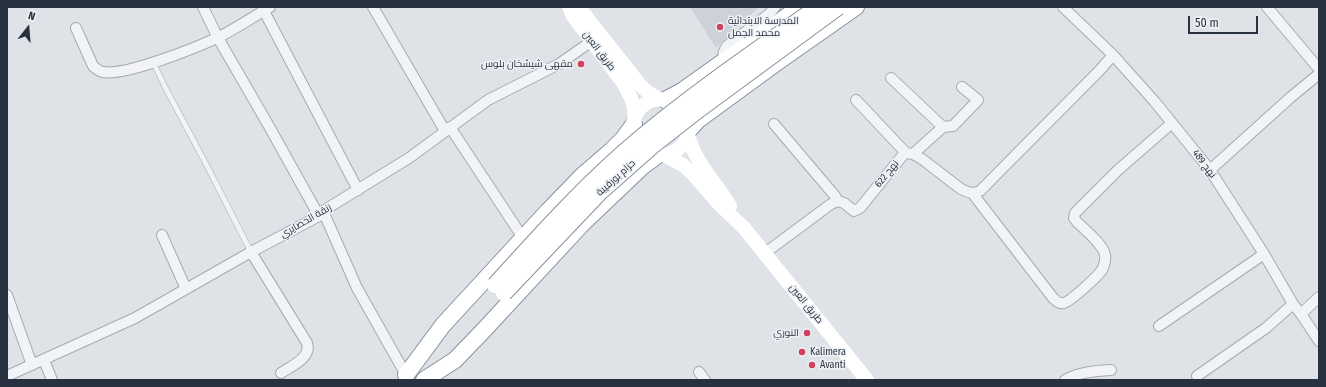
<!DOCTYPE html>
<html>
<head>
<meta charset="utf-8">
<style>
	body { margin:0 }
	#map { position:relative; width:1326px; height:387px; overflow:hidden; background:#dfe3e8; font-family:"Fira Sans Condensed",sans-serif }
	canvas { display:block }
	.frame { position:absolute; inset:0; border:8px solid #28313f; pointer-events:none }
	.north { position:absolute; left:8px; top:8px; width:40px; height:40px; -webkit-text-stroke:3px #eef2f6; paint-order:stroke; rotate:17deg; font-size:11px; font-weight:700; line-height:16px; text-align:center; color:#28313f }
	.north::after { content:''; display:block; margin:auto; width:14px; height:18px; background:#28313f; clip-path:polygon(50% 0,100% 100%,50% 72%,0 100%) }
	.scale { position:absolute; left:1188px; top:16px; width:70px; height:18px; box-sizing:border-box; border:2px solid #28313f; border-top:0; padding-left:5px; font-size:12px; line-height:14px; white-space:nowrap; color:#28313f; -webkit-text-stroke:3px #eef2f6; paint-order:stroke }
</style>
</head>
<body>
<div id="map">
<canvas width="1326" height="387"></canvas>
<div class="frame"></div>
<div class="north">N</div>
<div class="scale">50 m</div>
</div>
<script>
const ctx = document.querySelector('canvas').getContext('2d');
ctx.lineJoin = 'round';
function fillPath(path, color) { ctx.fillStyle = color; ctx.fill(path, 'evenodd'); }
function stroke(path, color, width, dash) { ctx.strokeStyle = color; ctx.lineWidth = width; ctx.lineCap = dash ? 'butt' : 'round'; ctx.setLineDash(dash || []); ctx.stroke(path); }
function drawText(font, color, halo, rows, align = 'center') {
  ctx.font = font + ' "Fira Sans Condensed",Cairo,sans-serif'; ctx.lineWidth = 3; ctx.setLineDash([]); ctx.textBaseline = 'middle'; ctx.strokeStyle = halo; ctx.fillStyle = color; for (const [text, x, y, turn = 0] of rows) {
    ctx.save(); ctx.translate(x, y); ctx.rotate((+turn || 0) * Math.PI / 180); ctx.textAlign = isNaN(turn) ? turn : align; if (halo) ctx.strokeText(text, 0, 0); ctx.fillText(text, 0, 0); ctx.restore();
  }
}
fillPath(new Path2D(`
	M 690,7 L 759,7 L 716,48 Z`), '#cdd2da');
const service = new Path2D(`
	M 153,62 L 166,89 L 205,162 L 251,252`);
const minor = new Path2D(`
	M 203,7 L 218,38 L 270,128 L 319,216
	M 373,7 L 445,131
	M 1063,7 L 1113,55 L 1155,102 L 1210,170 L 1264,254 L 1293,304 L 1301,314 L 1319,341
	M 1267,7 L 1319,69
	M 264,11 L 358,190
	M 76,28 L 93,66 C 96,69 99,71 103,72 C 126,76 195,48 217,38 C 235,29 253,17 270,7
	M 726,60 C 722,54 723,52 727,46 L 769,14 L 775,7
	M 891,78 L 943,127
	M 856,100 L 906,153
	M 774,124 L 835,196 L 838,201
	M 450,127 L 523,238
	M 913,154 L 922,159 L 961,189 C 969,193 973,194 980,191 L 1100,70 L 1113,55
	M 1210,170 L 1291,97 L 1319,74
	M 973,194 L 1053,298 C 1056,301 1059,304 1064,303 C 1071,301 1097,277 1102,270 C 1104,266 1106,260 1105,255 C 1103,244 1085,230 1077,222 L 1074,218 L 1075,213 L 1118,170 L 1172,123
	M 323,211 L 357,288 L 406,375
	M 162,235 L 186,289
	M 251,252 L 307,343 C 312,358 291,366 281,373
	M 765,253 L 831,204 L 838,201 L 844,203 L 854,211 L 860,208 L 903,155 L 906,153 L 913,154 L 943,127 L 953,126 L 978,100 L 962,87
	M 7,295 L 32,365
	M 1301,314 L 1319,297
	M 1159,326 L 1264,254
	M 44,360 L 52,380
	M 699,372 L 705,380
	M 7,376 L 135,318 L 251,252 L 319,216 L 323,211 L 409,158 L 488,100 L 559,64 L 592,41
	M 1197,376 L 1266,328 L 1293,304
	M 1065,380 C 1079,372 1095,371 1111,370`);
const trunk = new Path2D(`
	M 665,100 L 682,91 L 800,7
	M 689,130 L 698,120 L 776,63 L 856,7
	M 406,375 L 443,325 L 548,211 L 583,175 L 612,150 L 623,139 L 634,124
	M 424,380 L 455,360 L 483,331 L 582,224 L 643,166 L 658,155`);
stroke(service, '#a4aab2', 6);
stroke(minor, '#a4aab2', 12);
stroke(trunk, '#86919f', 18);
stroke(service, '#f2f3f7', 5);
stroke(minor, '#f2f3f7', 10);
stroke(new Path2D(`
	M 569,7 L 573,16 L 624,84 L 631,98 L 634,108 L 635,119
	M 577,7 L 581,10 L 641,86 L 649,93 L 661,100
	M633 127a28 28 0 1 1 56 0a28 28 0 1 1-56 0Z
	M 688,134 C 694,162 716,182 730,206
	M 664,155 L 683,165 L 692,173 L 718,203 L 744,228 L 867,380`), '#fff', 14);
stroke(trunk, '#fff', 16);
const trunkBridge = new Path2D(`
	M 495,285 C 542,233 589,181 642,137 C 698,90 759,49 818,7
	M 504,293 L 600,192 L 652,146 L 698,110 L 838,7`);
stroke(trunkBridge, '#86919f', 18, []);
stroke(trunkBridge, '#fff', 16);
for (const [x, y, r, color] of [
	[720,27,4,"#cf425b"],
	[581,64,4,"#cf425b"],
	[807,333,4,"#cf425b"],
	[802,352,4,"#cf425b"],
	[812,365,4,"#cf425b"]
]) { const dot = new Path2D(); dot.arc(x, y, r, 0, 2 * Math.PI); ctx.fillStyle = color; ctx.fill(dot); stroke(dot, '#eef2f6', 1.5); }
drawText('10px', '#28313f', '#eef2f6', [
	["المدرسة الابتدائية",728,21],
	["محمد الجمل",728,33],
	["مقهى شيشخان بلوس",573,64,"right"],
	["النوري",799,333,"right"],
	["Kalimera",810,352],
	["Avanti",820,365]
], 'left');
drawText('10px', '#28313f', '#eef2f6', [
	["طريق العين",599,51,53],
	["نهج 489",1204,164,53],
	["نهج 622",887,174,-51],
	["حزام بورقيبة",616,178,-42],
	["زنقة الحصايري",306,221,-30],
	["طريق العين",806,304,51]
]);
</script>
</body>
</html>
